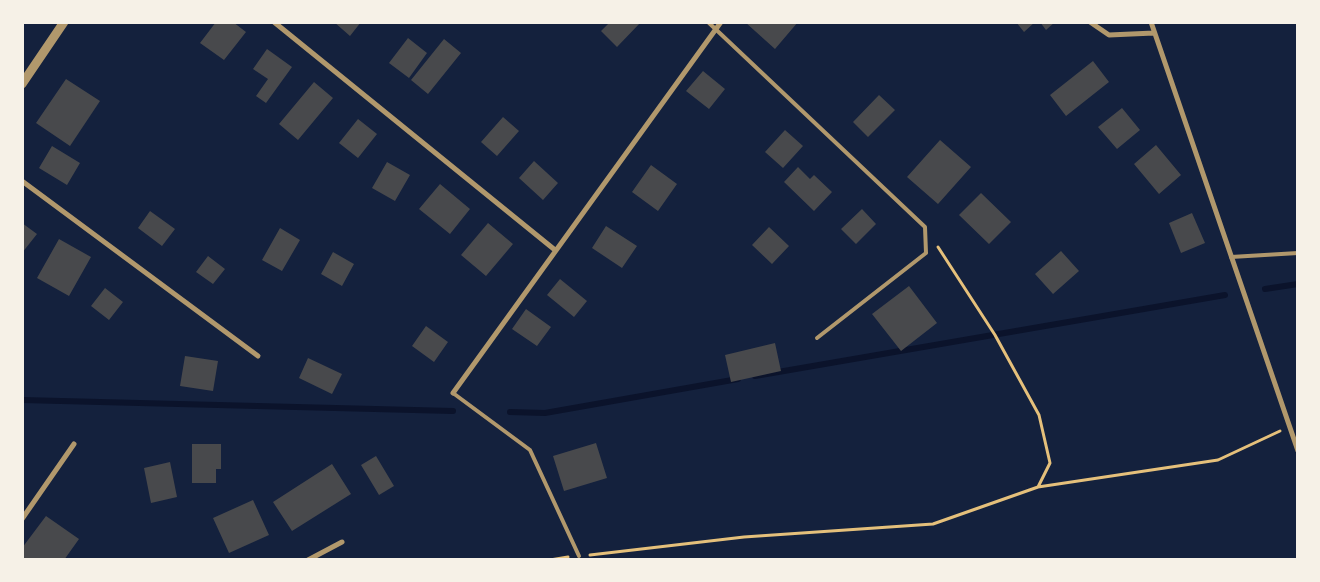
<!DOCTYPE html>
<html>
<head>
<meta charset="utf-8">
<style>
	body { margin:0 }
	#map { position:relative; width:1320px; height:582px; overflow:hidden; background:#14213d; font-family:"Golos Text",sans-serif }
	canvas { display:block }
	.frame { position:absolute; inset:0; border:24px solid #f6f1e7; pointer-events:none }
</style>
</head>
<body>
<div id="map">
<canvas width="1320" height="582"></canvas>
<div class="frame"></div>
</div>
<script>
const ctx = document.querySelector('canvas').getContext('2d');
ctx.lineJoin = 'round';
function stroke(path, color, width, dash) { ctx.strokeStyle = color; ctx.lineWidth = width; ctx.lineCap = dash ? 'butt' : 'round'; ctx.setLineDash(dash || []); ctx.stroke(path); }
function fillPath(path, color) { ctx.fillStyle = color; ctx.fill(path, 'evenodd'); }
stroke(new Path2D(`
	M 1265,289 L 1298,284
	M 755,376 L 1225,295
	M 22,400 L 453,411
	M 510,412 L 545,413 L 738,379`), '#0b132b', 6);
fillPath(new Path2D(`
	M 216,22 L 233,22 L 246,32 L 224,60 L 200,43 Z
	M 334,22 L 361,22 L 350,36 Z
	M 610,22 L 641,22 L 617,47 L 601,31 Z
	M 745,22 L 798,22 L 775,49 Z
	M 1016,22 L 1035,22 L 1024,32 Z
	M 1040,22 L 1055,22 L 1046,30 Z
	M 408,38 L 427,53 L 409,78 L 389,63 Z
	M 444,39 L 461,53 L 428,94 L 411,80 Z
	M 267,49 L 292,67 L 266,103 L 256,96 L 268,79 L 253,69 Z
	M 1093,61 L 1109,82 L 1066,116 L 1050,95 Z
	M 703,71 L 725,89 L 709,109 L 686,91 Z
	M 66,79 L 100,101 L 70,146 L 36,123 Z
	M 314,82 L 333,98 L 298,140 L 279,124 Z
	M 879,95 L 895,110 L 868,137 L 853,122 Z
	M 1122,108 L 1140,130 L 1117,149 L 1098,127 Z
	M 503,117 L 519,131 L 497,156 L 481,142 Z
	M 358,119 L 377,134 L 358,158 L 339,143 Z
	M 785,130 L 803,146 L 783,168 L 765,152 Z
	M 940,140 L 971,167 L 938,204 L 907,177 Z
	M 1156,145 L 1181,175 L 1159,194 L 1134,164 Z
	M 52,146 L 80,163 L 67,185 L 39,168 Z
	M 534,161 L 558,183 L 543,200 L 519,178 Z
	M 387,162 L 410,175 L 395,201 L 372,188 Z
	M 651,165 L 677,184 L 658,211 L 632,192 Z
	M 798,167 L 810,179 L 814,175 L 832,192 L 814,211 L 784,182 Z
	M 440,184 L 470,209 L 450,234 L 419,209 Z
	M 981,193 L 1011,222 L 989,244 L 959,215 Z
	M 862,209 L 876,224 L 856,244 L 841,229 Z
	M 150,211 L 175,229 L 162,246 L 138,228 Z
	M 1192,213 L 1205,243 L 1181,253 L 1169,223 Z
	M 22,223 L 37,234 L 22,253 Z
	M 488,223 L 513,244 L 486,276 L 461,255 Z
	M 606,226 L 637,246 L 622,268 L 592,248 Z
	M 769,227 L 789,246 L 772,264 L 752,245 Z
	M 280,228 L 300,240 L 282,271 L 262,260 Z
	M 59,239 L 91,257 L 69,296 L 37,278 Z
	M 1061,251 L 1079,271 L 1053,294 L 1035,274 Z
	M 333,252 L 354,264 L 342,286 L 321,274 Z
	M 208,256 L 225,269 L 213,284 L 196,272 Z
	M 560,279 L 587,301 L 574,317 L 547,295 Z
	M 909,286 L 937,323 L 901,351 L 872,314 Z
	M 105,288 L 123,302 L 109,320 L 91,306 Z
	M 526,309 L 551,327 L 537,346 L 512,329 Z
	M 426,326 L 448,342 L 434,362 L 412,346 Z
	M 775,343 L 781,371 L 731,382 L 725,355 Z
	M 185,356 L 218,361 L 213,391 L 180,386 Z
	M 308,358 L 342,374 L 332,394 L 299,378 Z
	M 596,443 L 607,478 L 564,491 L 553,456 Z
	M 192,444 L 221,444 L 221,469 L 216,469 L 216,483 L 192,483 Z
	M 376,456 L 394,486 L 379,495 L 361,465 Z
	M 170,462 L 177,497 L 151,503 L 144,468 Z
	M 332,464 L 351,494 L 292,531 L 273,502 Z
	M 253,500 L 269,535 L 229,553 L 213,518 Z
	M 46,516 L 79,539 L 64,560 L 22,560 L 22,548 Z`), '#48494c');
stroke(new Path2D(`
	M 938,247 L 995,335 L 1039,415 L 1050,463 L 1038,487
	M 590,555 L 744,537 L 933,524 L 1038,487 L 1218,460 L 1280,431
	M 550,560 L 568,557`), '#e5c07b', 3);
stroke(new Path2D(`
	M 708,22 L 925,227 L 926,253 L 817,338
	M 1231,257 L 1298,253
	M 453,393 L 530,450 L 579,556`), '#b1986c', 4);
stroke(new Path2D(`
	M 274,22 L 555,250
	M 1090,22 L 1109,35 L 1154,33
	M 1151,22 L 1298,451
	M 22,181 L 258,356
	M 453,393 L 721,22
	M 22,519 L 74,444
	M 308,560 L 342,542`), '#b1986c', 5);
stroke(new Path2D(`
	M 22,84 L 64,22`), '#b1986c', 9);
</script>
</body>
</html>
